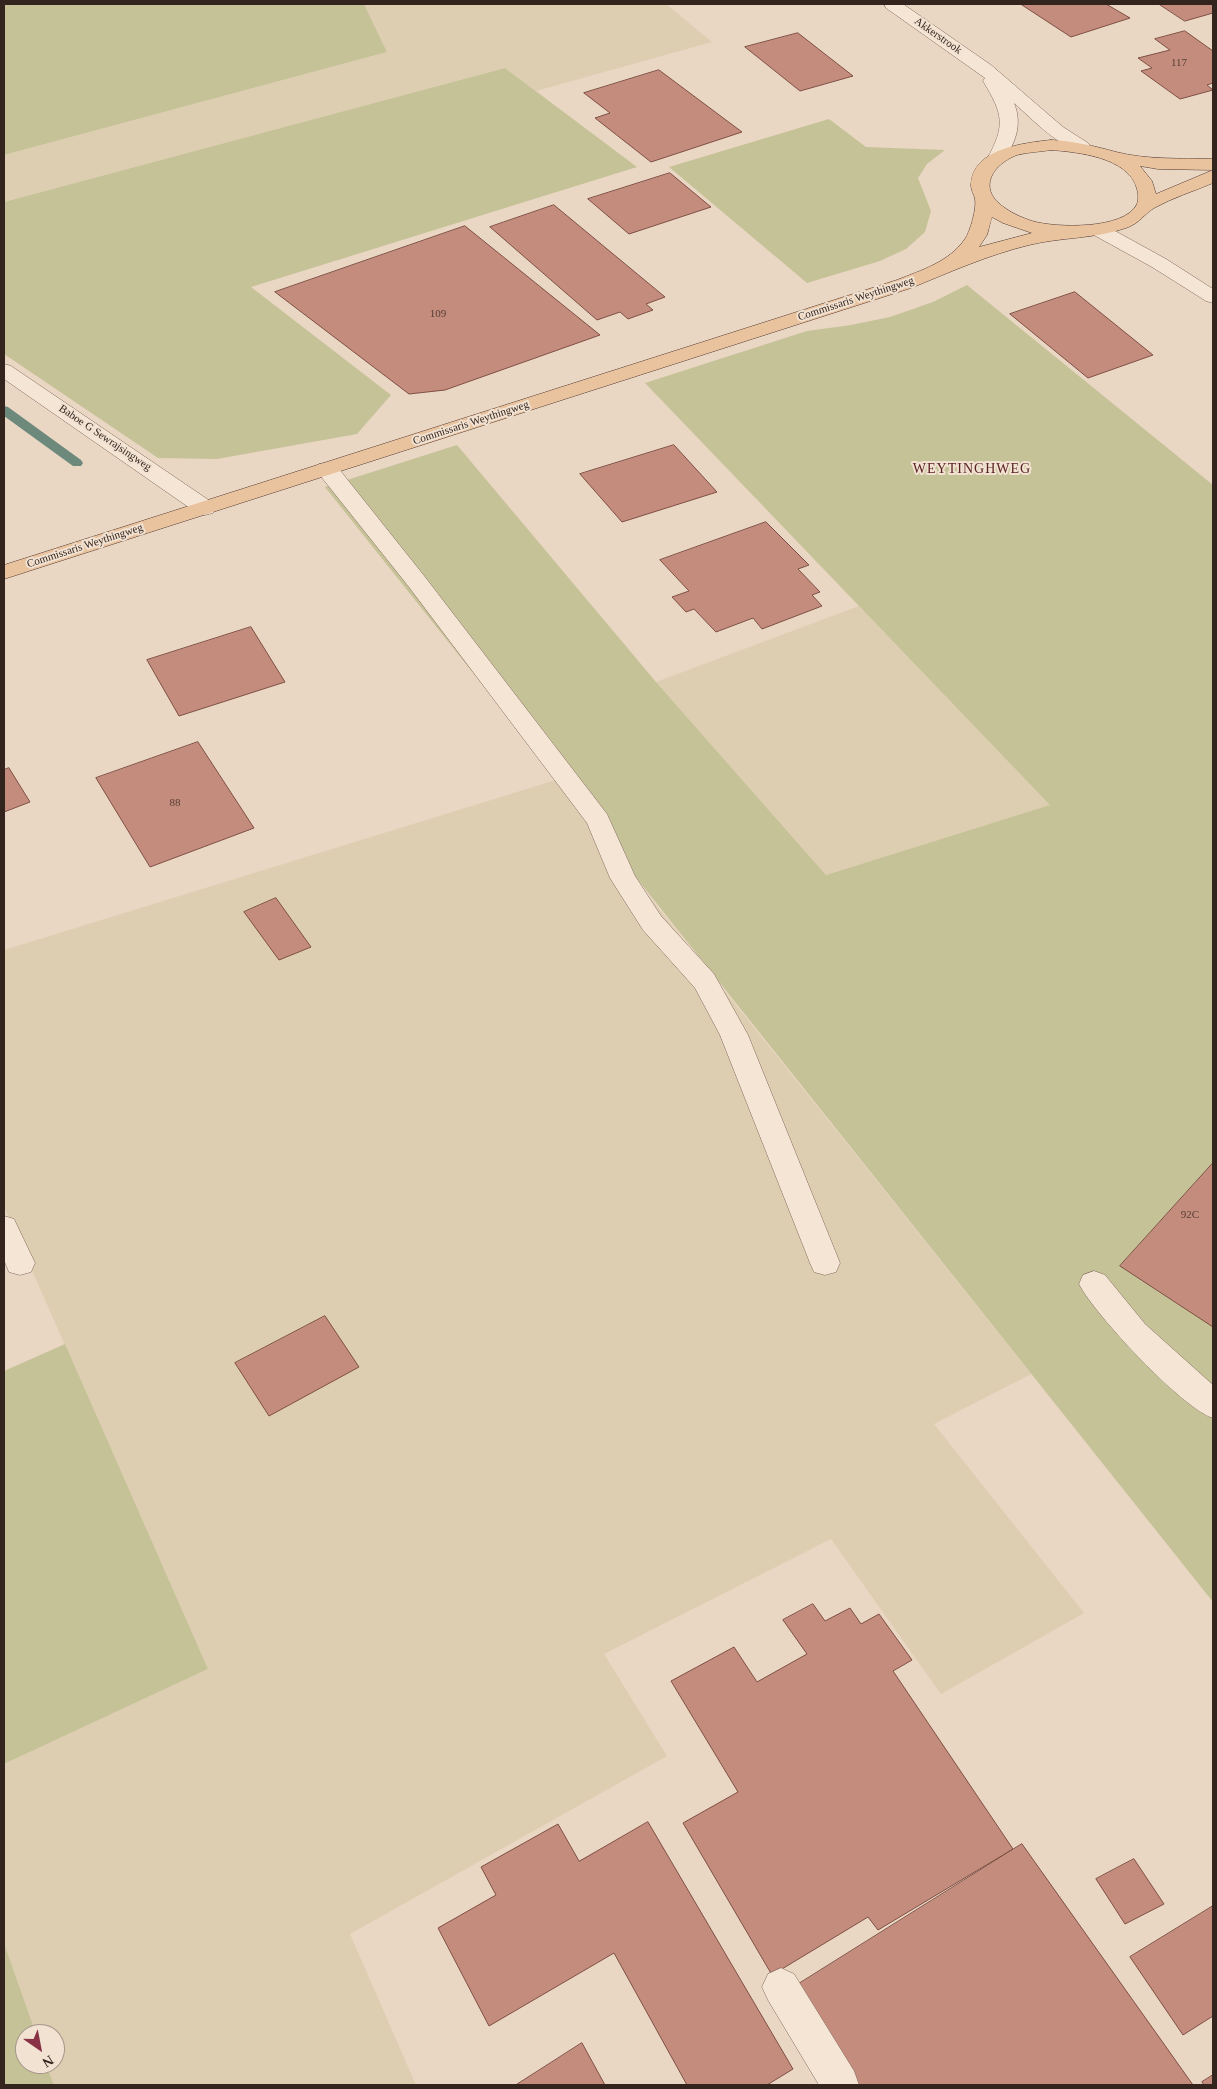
<!DOCTYPE html>
<html>
<head>
<meta charset="utf-8">
<style>
	body { margin:0 }
	#map { position:relative; width:1217px; height:2089px; overflow:hidden; background:#e9d6c3; font-family:Georgia,serif }
	canvas { display:block }
	.frame { position:absolute; inset:0; border:5px solid #33241e; pointer-events:none }
	.north { position:absolute; left:15px; top:2024px; width:50px; height:50px; box-sizing:border-box; background:#f1e2d2; border:1px solid #a5968a; border-radius:50%; rotate:147deg; font-size:14px; font-weight:700; line-height:20px; text-align:center; color:#33241e }
	.north::after { content:''; display:block; margin:auto; width:18px; height:22px; background:#8a3245; clip-path:polygon(50% 0,100% 100%,50% 72%,0 100%) }
</style>
</head>
<body>
<div id="map">
<canvas width="1217" height="2089"></canvas>
<div class="frame"></div>
<div class="north">N</div>
</div>
<script>
const ctx = document.querySelector('canvas').getContext('2d');
ctx.lineJoin = 'round';
function fillPath(path, color) { ctx.fillStyle = color; ctx.fill(path, 'evenodd'); }
function stroke(path, color, width, dash) { ctx.strokeStyle = color; ctx.lineWidth = width; ctx.lineCap = dash ? 'butt' : 'round'; ctx.setLineDash(dash || []); ctx.stroke(path); }
function drawText(font, color, halo, rows, align = 'center') {
  ctx.font = font + ' Georgia,serif'; ctx.lineWidth = 4; ctx.setLineDash([]); ctx.textBaseline = 'middle'; ctx.strokeStyle = halo; ctx.fillStyle = color; for (const [text, x, y, turn = 0] of rows) {
    ctx.save(); ctx.translate(x, y); ctx.rotate((+turn || 0) * Math.PI / 180); ctx.textAlign = isNaN(turn) ? turn : align; if (halo) ctx.strokeText(text, 0, 0); ctx.fillText(text, 0, 0); ctx.restore();
  }
}
fillPath(new Path2D(`
	M 364,4 L 666,4 L 712,42 L 536,91 L 505,68 L 4,202 L 4,155 L 387,52 Z
	M 859,606 L 1051,805 L 826,875 L 656,682 Z
	M 556,780 L 1031,1374 L 934,1424 L 1084,1613 L 941,1694 L 831,1539 L 604,1654 L 667,1756 L 350,1934 L 416,2085 L 54,2085 L 46,2064 L 55,2064 L 55,2034 L 36,2034 L 4,1943 L 4,1764 L 208,1669 L 4,1207 L 4,950 Z`), '#deceb1');
fillPath(new Path2D(`
	M 4,4 L 364,4 L 387,52 L 4,155 Z
	M 505,68 L 637,167 L 251,287 L 391,395 L 357,434 L 217,459 L 158,458 L 4,354 L 4,202 Z
	M 829,119 L 866,147 L 945,150 L 927,164 L 918,178 L 931,211 L 925,232 L 906,249 L 880,261 L 807,283 L 669,167 Z
	M 967,285 L 1213,485 L 1213,1602 L 325,487 L 457,445 L 656,682 L 826,875 L 1050,805 L 645,383 L 807,331 L 851,325 L 890,317 L 933,302 Z
	M 65,1344 L 208,1669 L 4,1764 L 4,1371 Z
	M 4,1943 L 36,2034 L 25,2034 L 25,2064 L 46,2064 L 54,2085 L 4,2085 Z`), '#c6c298');
fillPath(new Path2D(`
	M 4,406 L 8,407 L 81,460 L 83,463 L 81,466 L 73,466 L 4,416 Z`), '#6d897c');
const building = new Path2D(`
	M 1027,4 L 1106,4 L 1130,18 L 1071,37 L 1022,5 Z
	M 1159,4 L 1213,4 L 1213,13 L 1185,21 Z
	M 1185,31 L 1213,51 L 1213,83 L 1207,85 L 1213,90 L 1180,99 L 1141,71 L 1152,68 L 1138,58 L 1170,50 L 1155,39 Z
	M 798,33 L 853,76 L 800,91 L 745,47 Z
	M 659,70 L 742,132 L 651,162 L 595,118 L 610,113 L 584,93 Z
	M 670,173 L 711,207 L 629,234 L 588,199 Z
	M 554,205 L 665,297 L 646,304 L 653,310 L 628,319 L 620,312 L 597,320 L 490,227 Z
	M 465,226 L 600,335 L 445,390 L 409,394 L 275,292 Z
	M 1075,292 L 1153,355 L 1088,378 L 1010,314 Z
	M 674,445 L 717,492 L 622,522 L 580,474 Z
	M 766,522 L 809,565 L 798,569 L 820,592 L 812,595 L 822,606 L 762,629 L 753,618 L 716,632 L 694,609 L 686,612 L 672,597 L 689,591 L 660,560 Z
	M 251,627 L 285,682 L 179,716 L 147,660 Z
	M 198,742 L 254,828 L 150,867 L 96,778 Z
	M 9,768 L 30,802 L 4,812 L 4,770 Z
	M 276,898 L 311,947 L 279,960 L 244,912 Z
	M 1213,1163 L 1213,1327 L 1120,1266 Z
	M 325,1316 L 359,1367 L 269,1416 L 235,1363 Z
	M 813,1604 L 825,1621 L 850,1608 L 861,1624 L 879,1614 L 912,1660 L 893,1671 L 1013,1849 L 878,1930 L 868,1917 L 772,1975 L 683,1823 L 738,1792 L 671,1681 L 734,1647 L 757,1682 L 807,1654 L 783,1620 Z
	M 648,1822 L 793,2069 L 767,2085 L 687,2085 L 614,1953 L 489,2026 L 438,1928 L 496,1895 L 481,1867 L 558,1824 L 579,1861 Z
	M 1022,1844 L 1193,2085 L 848,2085 L 789,1990 Z
	M 1134,1859 L 1164,1904 L 1125,1924 L 1096,1879 Z
	M 1213,1906 L 1213,2016 L 1183,2035 L 1130,1957 Z
	M 582,2043 L 605,2085 L 516,2085 Z
	M 1213,2075 L 1213,2085 L 1204,2085 L 1202,2082 Z`);
fillPath(building, '#c48c7d');
stroke(building, '#7e4f44', 1);
const minor = new Path2D(`
	M 884,4 L 903,4 L 991,65 L 1063,127 L 1088,143 L 1091,147 L 1088,151 C 1067,156 1030,117 1014,103 C 1023,125 1015,144 1002,163 L 996,164 L 990,163 L 987,159 C 1006,125 1003,114 983,81 L 985,78 L 886,8 Z
	M 1099,224 L 1106,226 L 1166,259 L 1213,289 L 1213,303 L 1206,301 L 1152,267 L 1092,234 L 1089,230 L 1092,226 Z
	M 4,364 L 11,366 L 213,503 L 216,508 L 213,513 L 205,515 L 197,513 L 4,379 Z
	M 327,463 L 335,464 L 425,577 L 607,814 L 635,876 L 661,916 L 714,974 L 748,1035 L 840,1263 L 836,1272 L 825,1275 L 814,1272 L 810,1263 L 720,1035 L 695,988 L 643,930 L 610,878 L 587,823 L 409,587 L 319,474 L 316,469 L 319,464 Z
	M 4,1216 L 14,1219 L 35,1263 L 31,1272 L 20,1275 L 9,1272 L 4,1260 Z
	M 1094,1271 L 1105,1275 L 1145,1324 L 1213,1385 L 1213,1418 C 1182,1408 1095,1315 1079,1284 L 1083,1275 Z
	M 781,1968 L 794,1974 L 854,2071 L 859,2085 L 819,2085 L 768,2000 L 762,1987 L 768,1974 Z`);
const major = new Path2D(`
	M 1051,140 C 1074,141 1094,146 1116,152 C 1147,160 1181,158 1213,159 L 1213,170 L 1158,169 L 1140,166 L 1152,181 L 1156,194 L 1213,170 L 1213,183 C 1194,191 1172,198 1154,208 C 1143,215 1140,223 1126,228 C 1095,239 1061,237 1029,245 C 988,255 950,272 911,288 L 4,579 L 4,565 L 897,280 C 922,270 949,262 965,239 C 970,232 977,208 975,199 C 974,194 971,191 971,185 C 972,148 1025,143 1051,140 ZM 1051,150 C 1077,152 1129,157 1137,189 C 1138,193 1139,199 1137,204 C 1125,230 1055,228 1032,221 C 1023,218 1013,214 1005,208 C 977,190 991,165 1017,155 C 1028,152 1040,152 1051,150 ZM 992,217 L 1003,223 L 1032,233 L 979,247 L 987,235 Z`);
stroke(minor, '#81685c', 1);
stroke(major, '#503830', 1);
fillPath(minor, '#f5e5d5');
fillPath(major, '#e9c29e');
drawText('11px', '#33241e', '#f1e2d2', [
	["Akkerstrook",938,36,35],
	["Commissaris Weythingweg",856,299,-18],
	["Commissaris Weythingweg",471,423,-18],
	["Baboe G Sewrajsingweg",105,438,34],
	["Commissaris Weythingweg",85,546,-18]
]);
drawText('11px', '#573e36', null, [
	["117",1179,63],
	["109",438,314],
	["88",175,803],
	["92C",1190,1215]
]);
ctx.letterSpacing = '1px';
drawText('14px', '#5b2222', '#f1e2d2', [
	["WEYTINGHWEG",972,469]
]);
ctx.letterSpacing = '0px';
</script>
</body>
</html>
